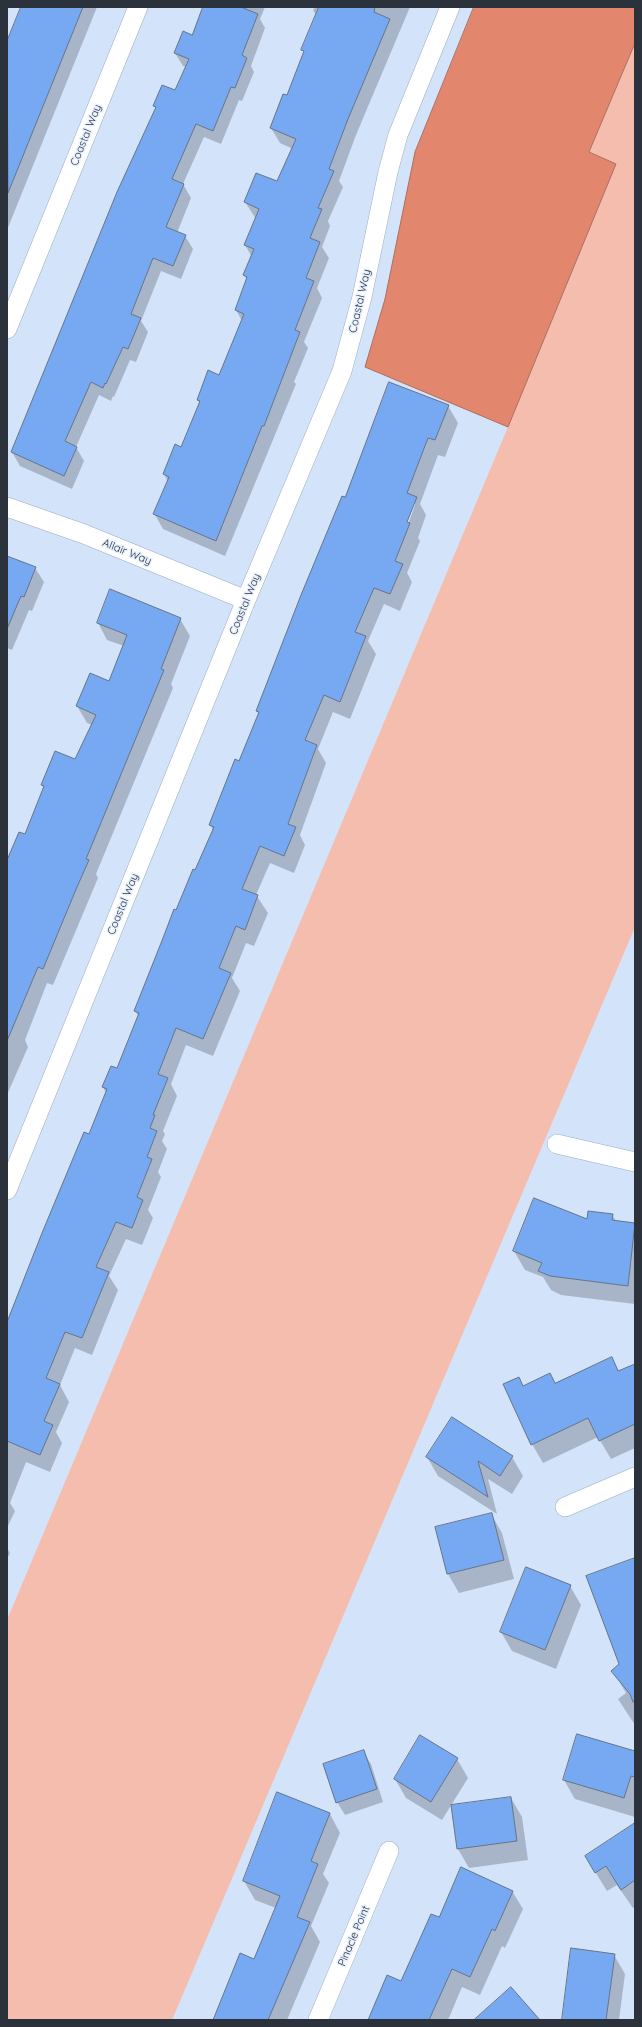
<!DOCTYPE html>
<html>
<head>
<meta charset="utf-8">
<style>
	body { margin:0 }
	#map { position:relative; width:642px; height:2027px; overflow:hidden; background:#d3e3fa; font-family:Quicksand,sans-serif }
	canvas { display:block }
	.frame { position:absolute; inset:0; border:8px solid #2c323b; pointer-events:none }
</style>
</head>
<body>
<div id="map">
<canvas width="642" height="2027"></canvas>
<div class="frame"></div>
</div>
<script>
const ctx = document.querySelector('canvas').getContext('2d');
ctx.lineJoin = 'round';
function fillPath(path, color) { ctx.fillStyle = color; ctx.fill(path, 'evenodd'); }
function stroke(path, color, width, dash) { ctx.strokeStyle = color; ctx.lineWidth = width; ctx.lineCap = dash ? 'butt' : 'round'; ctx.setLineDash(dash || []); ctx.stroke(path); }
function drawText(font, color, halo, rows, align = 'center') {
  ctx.font = font + ' Quicksand,sans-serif'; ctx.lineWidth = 3; ctx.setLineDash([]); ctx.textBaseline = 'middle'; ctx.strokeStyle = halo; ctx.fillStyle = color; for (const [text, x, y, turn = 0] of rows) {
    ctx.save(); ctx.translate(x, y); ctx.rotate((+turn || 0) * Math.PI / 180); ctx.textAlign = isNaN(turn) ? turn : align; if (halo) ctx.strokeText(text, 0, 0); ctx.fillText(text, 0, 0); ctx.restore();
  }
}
fillPath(new Path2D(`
	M 635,43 L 635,927 L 172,2020 L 7,2020 L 7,1620 L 508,427 L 616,164 L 589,153 Z`), '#f5bdad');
const water = new Path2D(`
	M 474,7 L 635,7 L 635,43 L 589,152 L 616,164 L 508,427 L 365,367 L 385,299 L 415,152 Z`);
fillPath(water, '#e2876e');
stroke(water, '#ab6e5f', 1);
fillPath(new Path2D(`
	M 22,7 L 97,7 L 7,230 L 7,44 Z
	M 204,7 L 265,7 L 260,19 L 265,28 L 251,66 L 254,72 L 242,101 L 239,100 L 221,144 L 204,137 L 183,184 L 191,198 L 177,233 L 185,236 L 193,249 L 181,279 L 161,271 L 141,321 L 148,332 L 136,362 L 130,360 L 114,397 L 113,396 L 111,401 L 99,395 L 76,447 L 84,461 L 72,489 L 20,466 L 12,452 L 156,109 L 154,106 L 176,92 L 186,67 L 183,66 L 175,53 L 192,36 Z
	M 315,7 L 410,7 L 356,135 L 339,181 L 343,187 L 328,221 L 330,226 L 322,247 L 329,258 L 317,288 L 322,298 L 304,342 L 308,348 L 294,382 L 296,384 L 225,556 L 163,529 L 154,513 L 168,482 L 164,474 L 182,448 L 200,404 L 198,400 L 220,376 L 242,321 L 236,310 L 247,280 L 244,275 L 252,257 L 245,245 L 256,219 L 245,202 L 277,183 L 293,149 L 280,143 L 271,128 L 287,96 L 304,53 L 303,50 L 316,15 L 313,10 Z
	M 448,406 L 458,423 L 445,457 L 438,455 L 420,504 L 426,515 L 418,538 L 420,541 L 407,573 L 412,582 L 400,611 L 384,604 L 368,641 L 376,654 L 350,719 L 333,712 L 318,749 L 326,763 L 300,835 L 305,845 L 294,873 L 270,863 L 256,895 L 268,913 L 254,946 L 246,943 L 232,978 L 240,991 L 213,1056 L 186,1045 L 171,1084 L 177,1096 L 163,1131 L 165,1134 L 162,1141 L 167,1149 L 158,1172 L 161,1177 L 148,1210 L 153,1218 L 142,1245 L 126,1239 L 109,1276 L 118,1290 L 92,1355 L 75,1348 L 60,1385 L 69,1402 L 56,1432 L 62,1443 L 50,1472 L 26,1462 L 10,1503 L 15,1511 L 7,1528 L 7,1323 L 90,1136 L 106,1093 L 103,1087 L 118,1070 L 139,1017 L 135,1011 L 213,830 L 210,825 L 240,762 L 259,715 L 257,711 L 345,498 ZM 415,500 L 415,505 L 407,527 L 405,526 Z
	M 7,557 L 35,568 L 44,582 L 32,611 L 29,610 L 12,650 L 7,648 Z
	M 180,619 L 190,636 L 171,684 L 173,688 L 96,874 L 98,878 L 53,985 L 47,983 L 25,1040 L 28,1047 L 7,1095 L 7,877 L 44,789 L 42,785 L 76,761 L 92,725 L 87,723 L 77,706 L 109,682 L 124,646 L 107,640 L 98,623 Z
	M 612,1215 L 617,1222 L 635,1224 L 635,1304 L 561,1295 L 551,1290 L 543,1277 L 525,1270 L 514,1251 L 588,1221 Z
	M 612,1358 L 619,1371 L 635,1365 L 635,1448 L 611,1459 L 598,1437 L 543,1463 L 532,1444 L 518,1378 L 524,1387 L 555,1384 Z
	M 427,1457 L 512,1457 L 523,1476 L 512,1494 L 488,1479 L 497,1514 L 438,1476 Z
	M 491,1514 L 502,1533 L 514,1579 L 459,1593 L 448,1574 L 436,1528 Z
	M 7,1548 L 10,1553 L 7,1559 Z
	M 635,1559 L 635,1725 L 618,1699 L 626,1693 L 613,1671 L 620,1665 Z
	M 570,1586 L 581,1605 L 556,1669 L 512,1651 L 501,1632 Z
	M 363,1751 L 371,1764 L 383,1802 L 345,1815 L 337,1802 Z
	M 635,1753 L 635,1817 L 575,1799 L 564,1780 Z
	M 457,1759 L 468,1778 L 442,1820 L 406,1798 L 395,1779 Z
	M 278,1793 L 330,1814 L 340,1833 L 323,1874 L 329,1883 L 311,1926 L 320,1942 L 287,2020 L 214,2020 L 254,1960 L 276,1908 L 255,1900 L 244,1881 Z
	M 511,1798 L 522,1817 L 528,1860 L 469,1868 L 458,1849 L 452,1806 Z
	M 635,1824 L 635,1907 L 633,1908 L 617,1885 L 607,1891 L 586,1857 Z
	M 512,1891 L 523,1909 L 505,1948 L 502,1946 L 480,1995 L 462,1987 L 448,2020 L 369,2020 L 401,1982 L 439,1918 Z
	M 614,1955 L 625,1974 L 619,2020 L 563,2020 Z`), '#0003');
const building = new Path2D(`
	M 21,7 L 83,7 L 8,193 L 7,41 Z
	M 203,7 L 241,7 L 258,14 L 242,55 L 247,58 L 235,88 L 231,87 L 213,131 L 196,124 L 172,179 L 184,184 L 166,227 L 186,235 L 173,266 L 153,258 L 131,314 L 141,318 L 128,349 L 123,347 L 106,384 L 105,383 L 103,388 L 91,382 L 65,441 L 77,447 L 64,476 L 11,452 L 117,192 L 156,107 L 153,106 L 162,85 L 175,90 L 189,59 L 174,53 L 183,31 L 192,35 Z
	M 319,7 L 375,7 L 374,12 L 390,19 L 348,119 L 329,169 L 334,171 L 318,208 L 322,209 L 310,238 L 320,242 L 306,278 L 314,281 L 295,330 L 300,332 L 264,426 L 262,426 L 216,541 L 153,514 L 169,477 L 163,474 L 175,444 L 181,447 L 200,401 L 197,400 L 208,370 L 219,375 L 244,314 L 235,310 L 247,277 L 243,275 L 254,249 L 244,245 L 259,209 L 244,202 L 256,173 L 277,181 L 296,139 L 270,128 L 283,94 L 287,95 L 304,51 L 301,50 Z
	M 389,382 L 449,405 L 435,440 L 428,438 L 407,493 L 417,497 L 407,522 L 410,523 L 395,561 L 403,564 L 390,594 L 374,588 L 355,632 L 366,636 L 340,702 L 324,695 L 305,740 L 317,745 L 288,824 L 296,827 L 284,856 L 260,846 L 242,889 L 258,895 L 245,930 L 236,926 L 219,968 L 231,973 L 203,1039 L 176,1028 L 158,1074 L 168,1078 L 153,1115 L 155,1115 L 150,1128 L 157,1131 L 147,1157 L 152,1159 L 137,1197 L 143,1200 L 132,1228 L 116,1222 L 96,1267 L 109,1272 L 82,1338 L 65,1332 L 46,1378 L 60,1384 L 44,1421 L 53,1425 L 40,1455 L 7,1441 L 7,1322 L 42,1233 L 84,1132 L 89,1134 L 107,1089 L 102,1087 L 111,1066 L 117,1068 L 139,1013 L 134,1011 L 163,938 L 174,909 L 176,910 L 193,869 L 195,870 L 214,827 L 209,825 L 235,759 L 239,761 L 259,712 L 256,711 L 301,595 L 342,496 L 345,497 Z
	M 7,556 L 36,567 L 24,597 L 21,596 L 7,629 Z
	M 110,589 L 181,618 L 161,669 L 164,670 L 86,859 L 89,860 L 77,887 L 43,969 L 38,967 L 7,1041 L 7,860 L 19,832 L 25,834 L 44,786 L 41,785 L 55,751 L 75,759 L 96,715 L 76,706 L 90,673 L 109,681 L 127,635 L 97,623 Z
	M 534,1198 L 587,1219 L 588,1211 L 613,1214 L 612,1220 L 635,1223 L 628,1286 L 550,1276 L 538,1271 L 542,1263 L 513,1251 Z
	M 612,1357 L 618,1371 L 635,1364 L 635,1424 L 599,1441 L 588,1418 L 531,1445 L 503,1384 L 519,1377 L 523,1386 L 550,1373 L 555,1383 Z
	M 452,1417 L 513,1456 L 500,1476 L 478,1461 L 488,1497 L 426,1457 Z
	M 492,1513 L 504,1560 L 447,1574 L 435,1527 Z
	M 635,1558 L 635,1702 L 633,1702 L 630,1694 L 611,1671 L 619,1664 L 586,1576 Z
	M 526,1567 L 571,1585 L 545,1650 L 500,1632 Z
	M 577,1734 L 635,1751 L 635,1777 L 631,1776 L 624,1798 L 563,1780 Z
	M 420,1735 L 458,1758 L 431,1802 L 394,1779 Z
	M 364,1750 L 377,1789 L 336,1803 L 323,1764 Z
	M 277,1792 L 330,1813 L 311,1861 L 318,1864 L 297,1917 L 310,1922 L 268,2020 L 213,2020 L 240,1953 L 254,1959 L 280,1896 L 243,1881 Z
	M 511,1797 L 517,1841 L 457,1849 L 451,1805 Z
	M 635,1823 L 635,1880 L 621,1890 L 606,1866 L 595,1873 L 585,1856 Z
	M 461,1867 L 513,1891 L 495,1931 L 492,1929 L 470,1977 L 452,1969 L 429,2020 L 368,2020 L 387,1975 L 401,1981 L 431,1914 L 439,1917 Z
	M 571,1948 L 615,1954 L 606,2020 L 562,2020 Z
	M 511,1987 L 540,2020 L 474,2020 Z`);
fillPath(building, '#76a9f1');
stroke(building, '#657488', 1);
const street = new Path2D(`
	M 7,329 L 138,7
	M 7,507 L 84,534 L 246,600
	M 557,1144 L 635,1162
	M 7,1190 L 246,600 L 342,371 L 362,297 L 388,172 L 398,135 L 450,7
	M 565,1507 L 635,1477
	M 318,2020 L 389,1851`);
stroke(street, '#9babc1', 20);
stroke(street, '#fff', 19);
drawText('11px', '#2c323b', '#e6f0fe', [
	["Coastal Way",86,135,-68],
	["Coastal Way",360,301,-77],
	["Allair Way",127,552,22],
	["Coastal Way",245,604,-68],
	["Coastal Way",123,904,-68],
	["Pinacle Point",354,1936,-67]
]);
</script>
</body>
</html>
